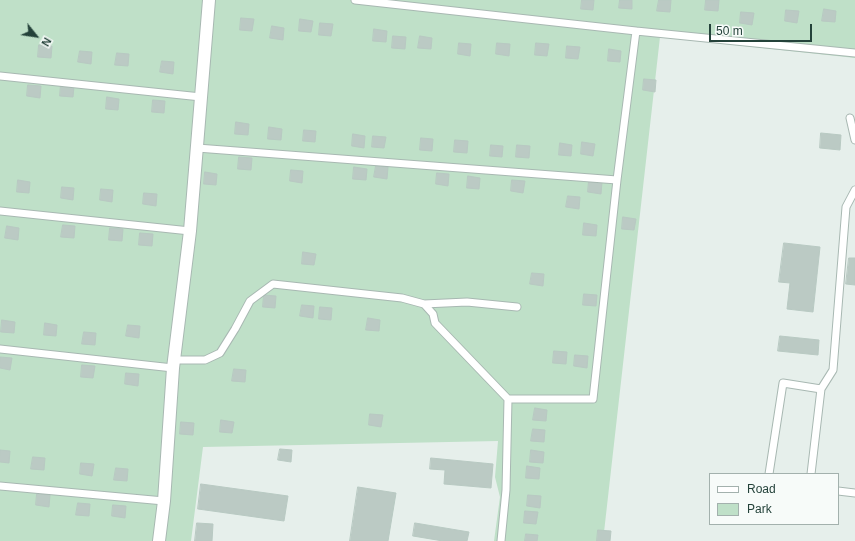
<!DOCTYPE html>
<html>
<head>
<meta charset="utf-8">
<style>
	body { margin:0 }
	#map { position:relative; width:855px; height:541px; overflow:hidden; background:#e6efeb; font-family:Helvetica,sans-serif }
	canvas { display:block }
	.legend { position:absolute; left:709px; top:473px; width:130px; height:52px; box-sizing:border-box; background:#f7fbf9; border:1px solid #a3b1ad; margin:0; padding:5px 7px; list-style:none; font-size:12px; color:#24423a }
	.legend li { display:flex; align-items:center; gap:8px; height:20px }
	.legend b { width:20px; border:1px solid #a3b1ad }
	.north { position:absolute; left:16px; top:16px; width:40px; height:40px; -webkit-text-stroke:3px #f7fbf9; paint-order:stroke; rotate:120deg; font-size:11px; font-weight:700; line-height:16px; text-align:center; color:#24423a }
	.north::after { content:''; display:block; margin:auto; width:14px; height:18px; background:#24423a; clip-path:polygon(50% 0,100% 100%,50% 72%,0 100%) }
	.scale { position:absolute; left:709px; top:24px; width:103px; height:18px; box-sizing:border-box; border:2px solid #24423a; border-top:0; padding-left:5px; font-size:12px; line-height:14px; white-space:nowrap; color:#24423a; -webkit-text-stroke:3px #f7fbf9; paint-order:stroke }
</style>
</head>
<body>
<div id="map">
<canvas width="855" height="541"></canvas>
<ul class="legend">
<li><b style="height:5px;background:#fff"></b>Road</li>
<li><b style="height:11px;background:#bfe0c8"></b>Park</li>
</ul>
<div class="north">N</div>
<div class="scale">50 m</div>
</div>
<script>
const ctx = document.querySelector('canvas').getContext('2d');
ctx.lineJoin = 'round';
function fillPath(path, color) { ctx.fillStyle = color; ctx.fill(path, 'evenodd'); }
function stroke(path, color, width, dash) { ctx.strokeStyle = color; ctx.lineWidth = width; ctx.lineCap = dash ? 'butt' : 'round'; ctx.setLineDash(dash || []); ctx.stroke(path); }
fillPath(new Path2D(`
	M 0,0 L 855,0 L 855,58 L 660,37 L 603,541 L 494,541 L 500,497 L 495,477 L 498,441 L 203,447 L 191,541 L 0,541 Z`), '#bfe0c8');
const building = new Path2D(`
	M 582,0 L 594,0 L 593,10 L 581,9 Z
	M 620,0 L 632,0 L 632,9 L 619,8 Z
	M 659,0 L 671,0 L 670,12 L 657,11 Z
	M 706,0 L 719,0 L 718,11 L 705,10 Z
	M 824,9 L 836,11 L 835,22 L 822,21 Z
	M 786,10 L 799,11 L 797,23 L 785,21 Z
	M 741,12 L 754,13 L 752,25 L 740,23 Z
	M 241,18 L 254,19 L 252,31 L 240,30 Z
	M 300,19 L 313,21 L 311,32 L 299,31 Z
	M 320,23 L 333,24 L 331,36 L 319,35 Z
	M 272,26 L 284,28 L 283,40 L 270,38 Z
	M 374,29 L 387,31 L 386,42 L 373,41 Z
	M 393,36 L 406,37 L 405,49 L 392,48 Z
	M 420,36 L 432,38 L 431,49 L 418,48 Z
	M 459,43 L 471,44 L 470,56 L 458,54 Z
	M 497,43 L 510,44 L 509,56 L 496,54 Z
	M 536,43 L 549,44 L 547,56 L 535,55 Z
	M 39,45 L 52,46 L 51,58 L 38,57 Z
	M 567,46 L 580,47 L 578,59 L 566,58 Z
	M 609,49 L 621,51 L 620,62 L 608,61 Z
	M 80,51 L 92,52 L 91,64 L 78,62 Z
	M 117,53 L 129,54 L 128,66 L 115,65 Z
	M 162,61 L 174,62 L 173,74 L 160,72 Z
	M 644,79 L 656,80 L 655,92 L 643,90 Z
	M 61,84 L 74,86 L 73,97 L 60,96 Z
	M 28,85 L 41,86 L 40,98 L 27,96 Z
	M 107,97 L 119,99 L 118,110 L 106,109 Z
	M 153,100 L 165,101 L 164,113 L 152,112 Z
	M 236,122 L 249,124 L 248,135 L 235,134 Z
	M 269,127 L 282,129 L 281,140 L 268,139 Z
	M 304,130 L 316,131 L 315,142 L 303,141 Z
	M 821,133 L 841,135 L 840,150 L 820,148 Z
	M 353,134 L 365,136 L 364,148 L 352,146 Z
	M 373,136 L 386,137 L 384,148 L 372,147 Z
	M 421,138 L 433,139 L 432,151 L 420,150 Z
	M 455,140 L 468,141 L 467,153 L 454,152 Z
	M 582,142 L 595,144 L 593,156 L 581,154 Z
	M 560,143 L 572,145 L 571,156 L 559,155 Z
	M 491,145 L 503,146 L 502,157 L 490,156 Z
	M 517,145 L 530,146 L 529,158 L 516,157 Z
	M 239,157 L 252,158 L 251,170 L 238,169 Z
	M 376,166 L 388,167 L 387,179 L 374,177 Z
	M 354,167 L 367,169 L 366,180 L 353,179 Z
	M 291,170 L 303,171 L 302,183 L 290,181 Z
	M 205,172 L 217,174 L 216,185 L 204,184 Z
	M 437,173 L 449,174 L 448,186 L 436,184 Z
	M 468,176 L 480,178 L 479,189 L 467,188 Z
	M 18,180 L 30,182 L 29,193 L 17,192 Z
	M 512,180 L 525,181 L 523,193 L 511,191 Z
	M 589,181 L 602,182 L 601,194 L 588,192 Z
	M 62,187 L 74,188 L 73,200 L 61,198 Z
	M 101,189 L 113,190 L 112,202 L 100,200 Z
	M 144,193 L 157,194 L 156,206 L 143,204 Z
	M 568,196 L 580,197 L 579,209 L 566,207 Z
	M 623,217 L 636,219 L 634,230 L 622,229 Z
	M 584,223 L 597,225 L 596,236 L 583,235 Z
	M 63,225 L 75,226 L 74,238 L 61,237 Z
	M 7,226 L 19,228 L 18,240 L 5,238 Z
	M 110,228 L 123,229 L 122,241 L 109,240 Z
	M 140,233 L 153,234 L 152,246 L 139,245 Z
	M 784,243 L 820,247 L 813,312 L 787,309 L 790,283 L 779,282 Z
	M 303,252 L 316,254 L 314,265 L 302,264 Z
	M 849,258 L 855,258 L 855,285 L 846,284 Z
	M 532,273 L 544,274 L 543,286 L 530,284 Z
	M 584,294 L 597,295 L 596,306 L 583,305 Z
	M 264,295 L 276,296 L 275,308 L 263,307 Z
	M 302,305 L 314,306 L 313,318 L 300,316 Z
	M 320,307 L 332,308 L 331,320 L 319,319 Z
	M 368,318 L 380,320 L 379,331 L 366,330 Z
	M 2,320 L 15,322 L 14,333 L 1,332 Z
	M 45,323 L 57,325 L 56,336 L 44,335 Z
	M 128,325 L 140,326 L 139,338 L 126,336 Z
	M 84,332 L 96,333 L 95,345 L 82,344 Z
	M 780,336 L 819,340 L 818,355 L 778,351 Z
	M 554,351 L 567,352 L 566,364 L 553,363 Z
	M 575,355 L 588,356 L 587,368 L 574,366 Z
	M 0,357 L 12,358 L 10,370 L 0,368 Z
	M 82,365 L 95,366 L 93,378 L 81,377 Z
	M 234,369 L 246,370 L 245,382 L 232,381 Z
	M 126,373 L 139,374 L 138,386 L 125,384 Z
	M 535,408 L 547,410 L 546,421 L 533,420 Z
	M 370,414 L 383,415 L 381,427 L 369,425 Z
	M 221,420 L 234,422 L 232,433 L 220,432 Z
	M 181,422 L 194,423 L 193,435 L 180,434 Z
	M 533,429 L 545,430 L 544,442 L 531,441 Z
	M 280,449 L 292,450 L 291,462 L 278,460 Z
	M 0,450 L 10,451 L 9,463 L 0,462 Z
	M 531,450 L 544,452 L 543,463 L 530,462 Z
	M 33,457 L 45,458 L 44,470 L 31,469 Z
	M 431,458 L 493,464 L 491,488 L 444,484 L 445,470 L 430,469 Z
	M 81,463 L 94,464 L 92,476 L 80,474 Z
	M 527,466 L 540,468 L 539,479 L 526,478 Z
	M 116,468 L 128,469 L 127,481 L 114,480 Z
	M 201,484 L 288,496 L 284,521 L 198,509 Z
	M 358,487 L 396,493 L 388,541 L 350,541 Z
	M 37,494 L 50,495 L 49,507 L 36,505 Z
	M 528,495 L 541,496 L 540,508 L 527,506 Z
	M 78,503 L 90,504 L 89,516 L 76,515 Z
	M 113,505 L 126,506 L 125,518 L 112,516 Z
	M 525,511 L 538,512 L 536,524 L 524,523 Z
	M 197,523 L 213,524 L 212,541 L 195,541 Z
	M 415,523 L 469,532 L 467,541 L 443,541 L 413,536 Z
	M 598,530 L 611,531 L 610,541 L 597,541 Z
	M 526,534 L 538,535 L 537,541 L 525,541 Z`);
fillPath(building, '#bbcac4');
stroke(building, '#b8c9c2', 1);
const lane = new Path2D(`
	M 355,0 L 636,31 L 855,53
	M 0,76 L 201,97
	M 850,118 L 855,140
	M 197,148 L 617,180
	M 0,211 L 190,231
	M 424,304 L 467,302 L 517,307
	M 0,349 L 173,368
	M 174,360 L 205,360 L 220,353 L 235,329 L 250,301 L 273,284 L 402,298 L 424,304 L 433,314 L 435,323 L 508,399 L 506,490 L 501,541
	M 508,399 L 593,399 L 617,180 L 636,31
	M 769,474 L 783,383 L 821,389
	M 811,474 L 821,389 L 833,370 L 846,207 L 855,190
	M 0,486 L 164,501
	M 838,491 L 855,493`);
const street = new Path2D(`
	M 159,541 L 164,501 L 173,368 L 190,231 L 209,0`);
stroke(lane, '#a8b8b2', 9);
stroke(street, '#a8b8b2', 14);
stroke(lane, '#fff', 7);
stroke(street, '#fff', 12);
</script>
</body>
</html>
